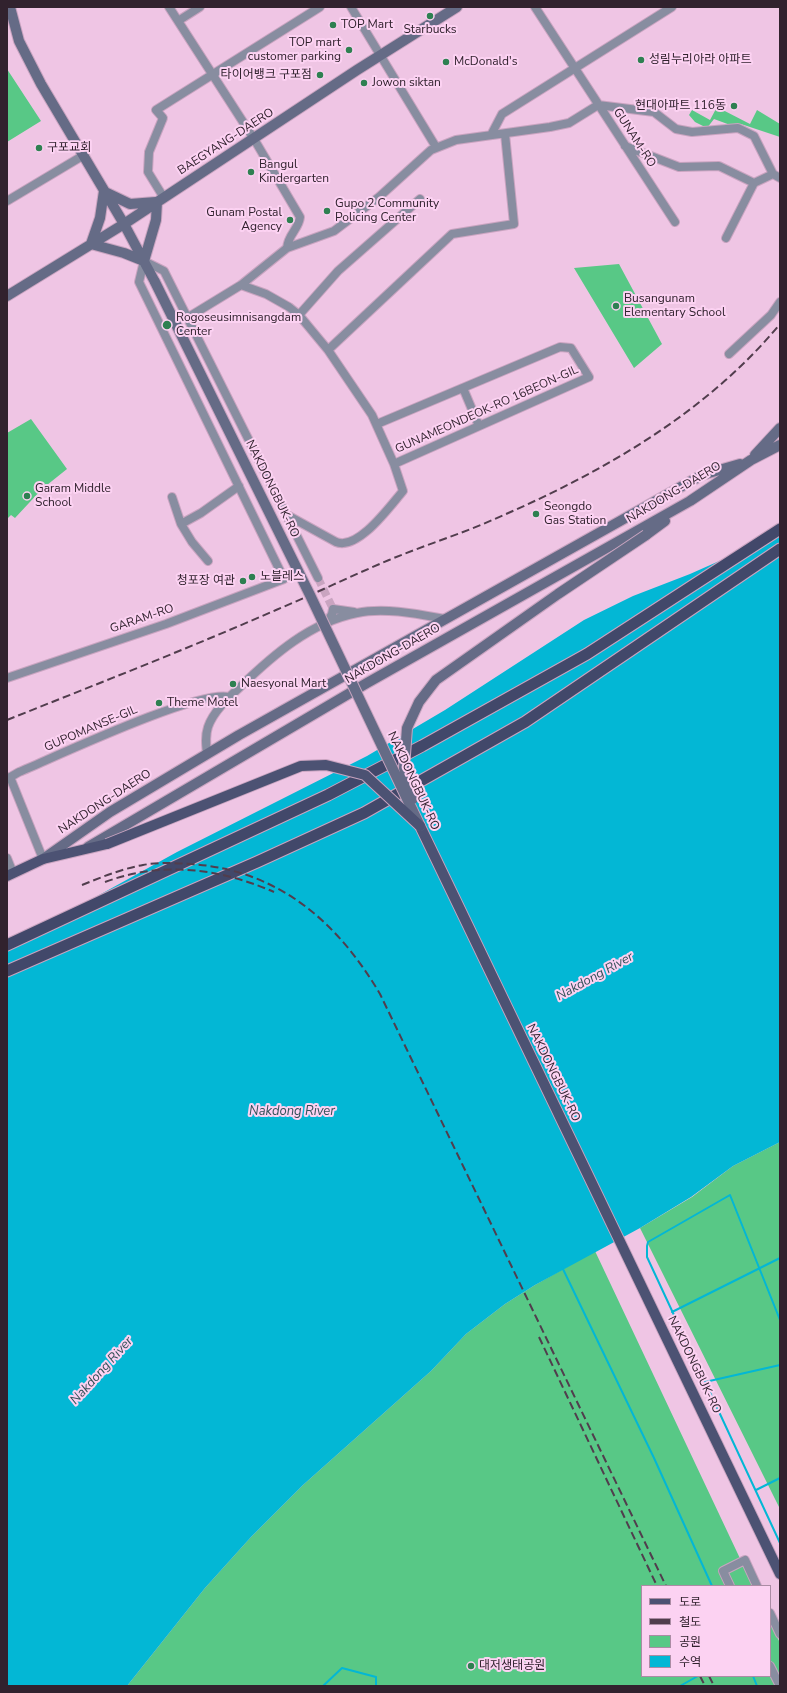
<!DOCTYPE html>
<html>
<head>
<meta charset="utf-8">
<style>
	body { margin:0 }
	#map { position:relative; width:787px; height:1693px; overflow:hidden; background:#efc5e4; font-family:"Nunito Sans","Noto Sans KR",sans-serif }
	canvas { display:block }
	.frame { position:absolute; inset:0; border:8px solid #31222e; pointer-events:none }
	.legend { position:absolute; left:641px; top:1585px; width:130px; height:92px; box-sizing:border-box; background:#fcd2f2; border:1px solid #ab8ca4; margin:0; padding:5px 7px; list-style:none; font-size:12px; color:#31222e }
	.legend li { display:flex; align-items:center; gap:8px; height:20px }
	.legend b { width:20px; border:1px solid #ab8ca4 }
</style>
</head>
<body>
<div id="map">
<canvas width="787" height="1693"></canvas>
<div class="frame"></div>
<ul class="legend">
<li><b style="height:5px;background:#4c5273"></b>도로</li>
<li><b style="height:5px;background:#513d4d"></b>철도</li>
<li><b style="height:11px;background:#58c886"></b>공원</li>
<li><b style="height:11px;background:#03b7d5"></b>수역</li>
</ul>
</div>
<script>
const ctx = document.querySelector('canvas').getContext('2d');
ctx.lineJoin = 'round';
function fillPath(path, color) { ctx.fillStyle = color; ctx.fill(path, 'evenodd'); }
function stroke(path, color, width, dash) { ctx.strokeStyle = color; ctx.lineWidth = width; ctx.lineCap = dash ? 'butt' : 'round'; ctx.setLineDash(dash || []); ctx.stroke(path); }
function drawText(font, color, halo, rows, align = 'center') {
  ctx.font = font + ' "Nunito Sans","Noto Sans KR",sans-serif'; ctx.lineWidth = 4; ctx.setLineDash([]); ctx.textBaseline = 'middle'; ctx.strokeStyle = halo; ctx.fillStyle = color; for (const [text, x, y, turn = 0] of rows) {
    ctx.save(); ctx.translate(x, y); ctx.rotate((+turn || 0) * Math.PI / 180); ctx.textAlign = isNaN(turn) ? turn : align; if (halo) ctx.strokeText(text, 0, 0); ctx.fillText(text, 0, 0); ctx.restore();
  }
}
fillPath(new Path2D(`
	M 7,69 L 41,121 L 7,142 Z
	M 717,107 L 750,124 L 757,110 L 780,124 L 780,137 L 741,124 L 733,126 L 714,119 L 707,128 L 695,122 L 689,115 L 692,110 L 710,120 Z
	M 619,264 L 662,344 L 634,368 L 574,268 Z
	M 31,419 L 67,469 L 42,489 L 15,518 L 11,515 L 7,519 L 7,433 Z
	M 780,1142 L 780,1509 L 640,1228 L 692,1197 L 733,1166 Z
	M 595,1251 L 753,1586 L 642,1586 L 642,1676 L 770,1676 L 770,1622 L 780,1643 L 780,1686 L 127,1686 L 205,1588 L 251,1537 L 303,1485 L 431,1371 L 466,1334 L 505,1304 L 535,1285 Z`), '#58c886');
fillPath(new Path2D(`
	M 780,534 L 780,1142 L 733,1166 L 691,1197 L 640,1228 L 535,1285 L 505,1304 L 466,1334 L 431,1371 L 303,1485 L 251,1537 L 205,1588 L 127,1686 L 7,1686 L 7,946 L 177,852 L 367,756 L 445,710 L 584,620 L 633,596 L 690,574 Z`), '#03b7d5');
stroke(new Path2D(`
	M 562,1267 L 654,1458 L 712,1586
	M 672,1312 L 780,1258
	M 780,1320 L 730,1195 L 648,1242 L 647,1246 L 647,1257 L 780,1543
	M 705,1382 L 780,1365
	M 756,1490 L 780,1478
	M 753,1676 L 757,1686
	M 323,1686 L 342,1668 L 376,1677 L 376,1686
	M 680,1686 L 698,1676`), '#03b7d5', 2);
stroke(new Path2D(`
	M 318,578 L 333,609`), '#c9a4c0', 8, [8, 4]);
const minor = new Path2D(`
	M 169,7 L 254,139 L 300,217 C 299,229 288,234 287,248
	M 351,7 L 436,147
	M 535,7 L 675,222
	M 178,21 L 200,7
	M 491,135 L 502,114 L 672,7
	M 625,146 L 679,167 L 719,166 L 754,183
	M 754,183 L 773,174
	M 164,198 L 148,172 L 149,152 L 163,118 L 156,110 L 320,7
	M 7,201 L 84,155
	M 726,238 L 754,183
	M 241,285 L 266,294 L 289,307 L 299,315 L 328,350 L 372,415 L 394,464 L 403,491 C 390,506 358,551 336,542 L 287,515
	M 299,315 L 338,271 L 420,199
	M 187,318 L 241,285 L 287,248 L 334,231 L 379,197 L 431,150 L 456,140 L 550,127 L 569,123 L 598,105 L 654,112 L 676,129 L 692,132 L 738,128 L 754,136 L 773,174 L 780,178
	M 328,350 L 452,234 L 514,224 L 505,134
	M 729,354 L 771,315 L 780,302
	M 463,388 L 479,426
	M 377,424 L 560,347 L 571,348 L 589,377 L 394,464
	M 172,497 L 181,524 L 201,513 L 239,486
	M 181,524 L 192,542 L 208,561
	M 327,622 L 332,614 L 333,609 L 354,612
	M 7,678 L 166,624 L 284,579 L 139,282 L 144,261 L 164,271 L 318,578
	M 207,754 C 206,745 205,736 208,727 C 213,712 228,698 240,687 C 273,655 311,622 357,613 C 384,607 418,614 445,619
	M 10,777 L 43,859
	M 7,779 L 19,772 C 55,757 199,689 229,697
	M 7,858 L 13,873
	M 730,1586 L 723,1571 L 745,1560 L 757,1586
	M 770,1613 L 780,1634
	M 770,1666 L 780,1686`);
const secondary = new Path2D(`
	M 10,7 L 19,41 L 41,84 L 124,224 L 155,282
	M 105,192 L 130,204 L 156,202
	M 91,244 L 124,253 L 144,261
	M 91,244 L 100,218 L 104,191
	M 144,261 L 156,220 L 157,202
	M 7,296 L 124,224 L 357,70 L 457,7
	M 755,455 L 780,428
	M 646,535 L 665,521
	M 88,847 L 367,683 L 690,501 L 751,460 L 780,445
	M 43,859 L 110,812 L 239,735 L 702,475 L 740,464`);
const primary = new Path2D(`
	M 420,826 L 780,1574
	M 7,876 L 43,859 L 107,844`);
const trunk = new Path2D(`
	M 7,945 L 328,795 L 422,746 L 587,654 L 780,529
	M 7,971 L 257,862 L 364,813 L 525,722 L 780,549`);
stroke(minor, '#c9a4c0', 10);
stroke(secondary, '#c9a4c0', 12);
stroke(primary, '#c9a4c0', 12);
stroke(trunk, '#c9a4c0', 13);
stroke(minor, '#888da0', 8);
stroke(secondary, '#656b86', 10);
stroke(primary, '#4c5273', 10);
stroke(trunk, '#42486a', 11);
stroke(new Path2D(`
	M 7,720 C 97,684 187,649 276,610 C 314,594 351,576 389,560 C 420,547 452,537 483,524 C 594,477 703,417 780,324
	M 105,882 C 162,861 219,868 274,892
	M 82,885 C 102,877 121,869 143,865 C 159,862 175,863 191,864 C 278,870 337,921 380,994 L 666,1586
	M 539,1337 L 657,1586
	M 700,1676 L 705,1686
	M 709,1676 L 714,1686`), '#513d4d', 2, [8, 4]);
const secondaryBridge = new Path2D(`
	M 155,282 L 310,595 L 420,826
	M 413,799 L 404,768 L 407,728 L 419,702 L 436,680 L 558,594 L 646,535`);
const primaryBridge = new Path2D(`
	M 107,844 L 301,766 L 326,765 L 365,775 L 420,826`);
stroke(secondaryBridge, '#c9a4c0', 12, []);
stroke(primaryBridge, '#c9a4c0', 12, []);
stroke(secondaryBridge, '#656b86', 10);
stroke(primaryBridge, '#4c5273', 10);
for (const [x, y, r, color] of [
	[430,16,4,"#2e8051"],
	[333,25,4,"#2e8051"],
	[349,50,4,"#2e8051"],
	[641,60,4,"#2e8051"],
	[446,62,4,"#2e8051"],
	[320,75,4,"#2e8051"],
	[364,83,4,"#2e8051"],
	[734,106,4,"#2e8051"],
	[39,148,4,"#2e8051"],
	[251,172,4,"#2e8051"],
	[327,211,4,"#2e8051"],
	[290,220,4,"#2e8051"],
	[616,306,4,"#2e8051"],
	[167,325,5,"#2e8051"],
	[27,496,4,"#2e8051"],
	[536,514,4,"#2e8051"],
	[252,577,4,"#2e8051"],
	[243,581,4,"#2e8051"],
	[233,684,4,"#2e8051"],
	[159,703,4,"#2e8051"],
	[471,1666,4,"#2e8051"]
]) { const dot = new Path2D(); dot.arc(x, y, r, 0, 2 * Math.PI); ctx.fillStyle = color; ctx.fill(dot); stroke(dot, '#fcd2f2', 1.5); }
drawText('12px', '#31222e', '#fcd2f2', [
	["TOP Mart",341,25],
	["Starbucks",430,30,"center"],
	["TOP mart",341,43,"right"],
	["customer parking",341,57,"right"],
	["성림누리아라 아파트",649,60],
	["McDonald's",454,62],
	["타이어뱅크 구포점",312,75,"right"],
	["Jowon siktan",372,83],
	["현대아파트 116동",726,106,"right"],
	["구포교회",47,148],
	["Bangul",259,165],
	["Kindergarten",259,179],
	["Gupo 2 Community",335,204],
	["Policing Center",335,218],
	["Gunam Postal",282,213,"right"],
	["Agency",282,227,"right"],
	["Busangunam",624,299],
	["Elementary School",624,313],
	["Rogoseusimnisangdam",176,318],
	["Center",176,332],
	["Garam Middle",35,489],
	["School",35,503],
	["Seongdo",544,507],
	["Gas Station",544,521],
	["노블레스",260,577],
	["청포장 여관",235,581,"right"],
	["Naesyonal Mart",241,684],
	["Theme Motel",167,703],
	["대저생태공원",479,1666]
], 'left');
drawText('12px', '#31222e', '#fcd2f2', [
	["GUNAM-RO",634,138,57],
	["BAEGYANG-DAERO",226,142,-33],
	["GUNAMEONDEOK-RO 16BEON-GIL",487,410,-24],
	["NAKDONGBUK-RO",272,489,64],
	["NAKDONG-DAERO",674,493,-31],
	["GARAM-RO",142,619,-19],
	["NAKDONG-DAERO",393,654,-30],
	["GUPOMANSE-GIL",91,729,-23],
	["NAKDONGBUK-RO",413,781,65],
	["NAKDONG-DAERO",105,802,-33],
	["NAKDONGBUK-RO",553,1073,64],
	["NAKDONGBUK-RO",694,1365,64]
]);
drawText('italic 13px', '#345259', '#fcd2f2', [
	["Nakdong River",595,977,-29],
	["Nakdong River",292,1112],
	["Nakdong River",102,1371,-48]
]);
</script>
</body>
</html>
